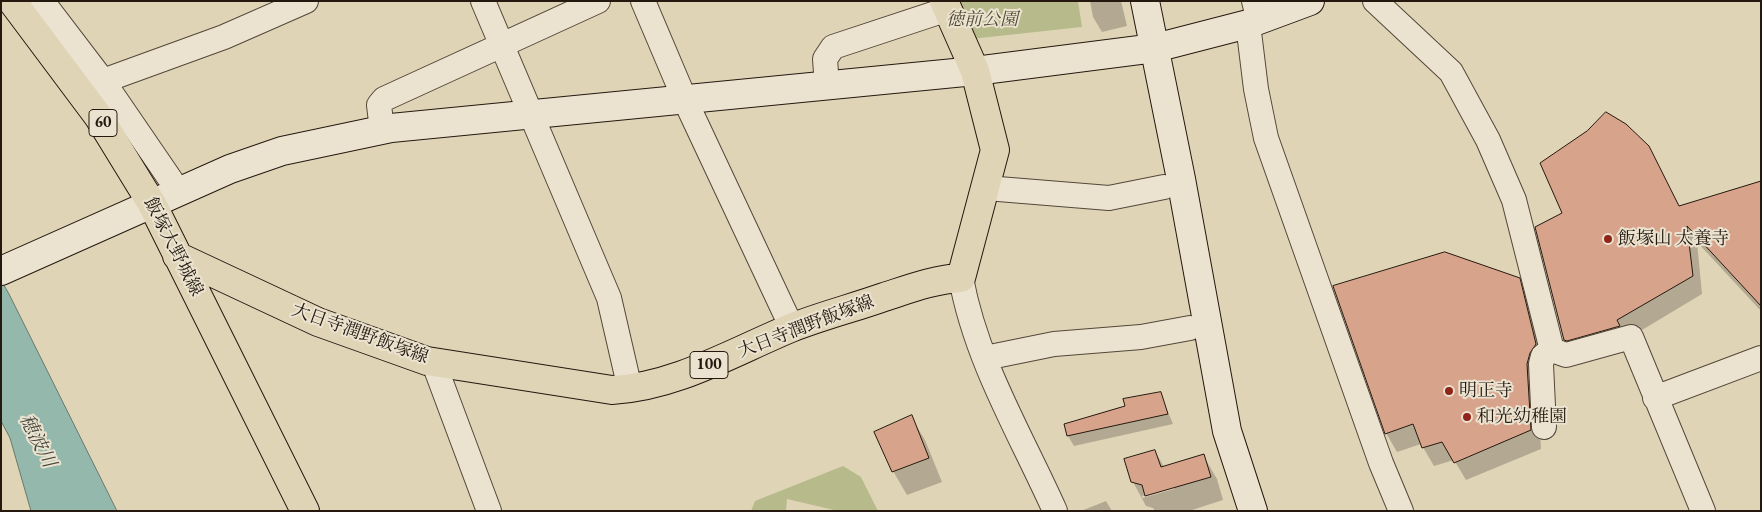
<!DOCTYPE html>
<html>
<head>
<meta charset="utf-8">
<style>
	body { margin:0 }
	#map { position:relative; width:1762px; height:512px; overflow:hidden; background:#e0d4b7; font-family:"EB Garamond",serif }
	canvas { display:block }
	.frame { position:absolute; inset:0; border:2px solid #24180f; pointer-events:none }
</style>
</head>
<body>
<div id="map">
<canvas width="1762" height="512"></canvas>
<div class="frame"></div>
</div>
<script>
const ctx = document.querySelector('canvas').getContext('2d');
ctx.lineJoin = 'round';
function fillPath(path, color) { ctx.fillStyle = color; ctx.fill(path, 'evenodd'); }
function stroke(path, color, width, dash) { ctx.strokeStyle = color; ctx.lineWidth = width; ctx.lineCap = dash ? 'butt' : 'round'; ctx.setLineDash(dash || []); ctx.stroke(path); }
function drawText(font, color, halo, rows, align = 'center') {
  ctx.font = font + ' "EB Garamond","Noto Serif JP",serif'; ctx.lineWidth = 4; ctx.setLineDash([]); ctx.textBaseline = 'middle'; ctx.strokeStyle = halo; ctx.fillStyle = color; for (const [text, x, y, turn = 0] of rows) {
    ctx.save(); ctx.translate(x, y); ctx.rotate((+turn || 0) * Math.PI / 180); ctx.textAlign = isNaN(turn) ? turn : align; if (halo) ctx.strokeText(text, 0, 0); ctx.fillText(text, 0, 0); ctx.restore();
  }
}
fillPath(new Path2D(`
	M 952,1 L 1078,1 L 1082,27 L 971,39 Z
	M 843,466 L 861,477 L 878,511 L 838,511 L 787,499 L 786,511 L 751,511 L 755,501 Z`), '#b7bb8b');
const water = new Path2D(`
	M 1,280 L 9,294 L 117,511 L 31,511 L 10,438 L 1,421 Z`);
fillPath(water, '#94b8ac');
stroke(water, '#67786d', 1);
fillPath(new Path2D(`
	M 1090,1 L 1121,1 L 1127,26 L 1102,32 L 1093,17 Z
	M 1648,147 L 1680,207 L 1761,183 L 1761,311 L 1697,242 L 1702,294 L 1627,339 L 1576,358 L 1565,339 L 1563,213 Z
	M 1519,279 L 1530,298 L 1546,363 L 1537,384 L 1541,449 L 1466,480 L 1454,460 L 1434,466 L 1421,444 L 1397,452 L 1386,433 Z
	M 1160,393 L 1173,424 L 1074,446 L 1068,436 Z
	M 911,417 L 925,440 L 942,482 L 907,495 L 893,471 Z
	M 1155,451 L 1164,467 L 1203,455 L 1217,479 L 1223,500 L 1189,511 L 1155,511 L 1153,508 L 1146,506 L 1133,482 ZM 1174,486 L 1174,489 L 1142,498 L 1142,496 Z
	M 1106,501 L 1112,511 L 1081,511 Z`), '#0003');
const building = new Path2D(`
	M 1606,112 L 1626,124 L 1649,146 L 1679,206 L 1761,181 L 1761,306 L 1687,226 L 1693,276 L 1617,320 L 1620,326 L 1567,341 L 1564,340 L 1535,227 L 1562,213 L 1540,163 L 1587,131 Z
	M 1445,252 L 1520,278 L 1536,344 L 1530,353 L 1527,364 L 1531,430 L 1454,463 L 1442,442 L 1422,448 L 1413,424 L 1385,434 L 1333,286 Z
	M 1161,392 L 1168,414 L 1067,436 L 1064,424 L 1125,406 L 1123,399 Z
	M 912,415 L 929,458 L 892,472 L 874,432 Z
	M 1155,450 L 1161,467 L 1204,454 L 1211,477 L 1145,496 L 1142,485 L 1131,482 L 1124,459 Z`);
fillPath(building, '#d8a38b');
stroke(building, '#24180f', 1);
const street = new Path2D(`
	M 42,1 L 103,81 L 179,192
	M 483,1 L 609,298 L 630,389
	M 643,1 L 685,100 L 792,328
	M 1254,1 L 1259,21
	M 1375,1 L 1451,72 L 1488,140 L 1514,200 L 1552,350 L 1566,355 L 1631,337 L 1703,511
	M 1248,24 L 1256,89 L 1266,138 L 1381,463 L 1401,511
	M 103,81 L 224,37 L 306,1
	M 827,86 L 825,59 L 833,47 L 948,9
	M 382,130 L 379,105 L 384,99 L 598,1
	M 986,188 L 1109,198 L 1164,187
	M 961,278 C 976,361 1021,435 1055,511
	M 985,358 L 1054,344 L 1141,337 L 1190,328
	M 433,361 L 489,511
	M 1655,398 L 1761,358
	M 1544,427 L 1541,364 L 1543,356 L 1552,350`);
const secondary = new Path2D(`
	M 1145,1 L 1181,179 L 1227,431 L 1253,511
	M 1,271 L 230,169 L 282,151 L 391,128 L 975,71 L 1155,48 L 1248,24 L 1310,1`);
const primary = new Path2D(`
	M 12,1 L 98,116 L 152,204 L 305,511
	M 177,256 L 318,322 L 427,361 L 612,390 C 675,387 733,352 791,328 C 821,316 853,308 884,297 C 909,289 935,279 961,278 L 995,150 L 975,71 L 944,1`);
stroke(street, '#534739', 26);
stroke(secondary, '#24180f', 30);
stroke(primary, '#24180f', 30);
stroke(street, '#ebe3d0', 24);
stroke(secondary, '#ebe3d0', 28);
stroke(primary, '#e0d4b7', 28);
for (const [x, y, r, color] of [
	[1608,239,5,"#8f2418"],
	[1449,391,5,"#8f2418"],
	[1467,417,5,"#8f2418"]
]) { const dot = new Path2D(); dot.arc(x, y, r, 0, 2 * Math.PI); ctx.fillStyle = color; ctx.fill(dot); stroke(dot, '#ebe3d0', 2); }
for (const [x, y, w] of [
	[103,123,28],
	[709,365,38]
]) { const box = new Path2D(); box.roundRect(x - w / 2, y - 13.5, w, 27, 4); ctx.fillStyle = '#ebe3d0'; ctx.fill(box); stroke(box, '#24180f', 1); }
drawText('bold 16px', '#24180f', null, [
	["60",103,123],
	["100",709,365]
]);
drawText('italic 18px', '#504934', '#ebe3d0', [
	["徳前公園",982,20]
]);
drawText('18px', '#24180f', '#ebe3d0', [
	["飯塚山 太養寺",1618,239],
	["明正寺",1459,391],
	["和光幼稚園",1477,417]
], 'left');
drawText('18px', '#24180f', '#ebe3d0', [
	["飯塚大野城線",173,247,63],
	["大日寺潤野飯塚線",806,327,-21],
	["大日寺潤野飯塚線",360,334,20]
]);
drawText('italic 19px', '#46483e', '#ebe3d0', [
	["穂波川",37,441,63]
]);
</script>
</body>
</html>
